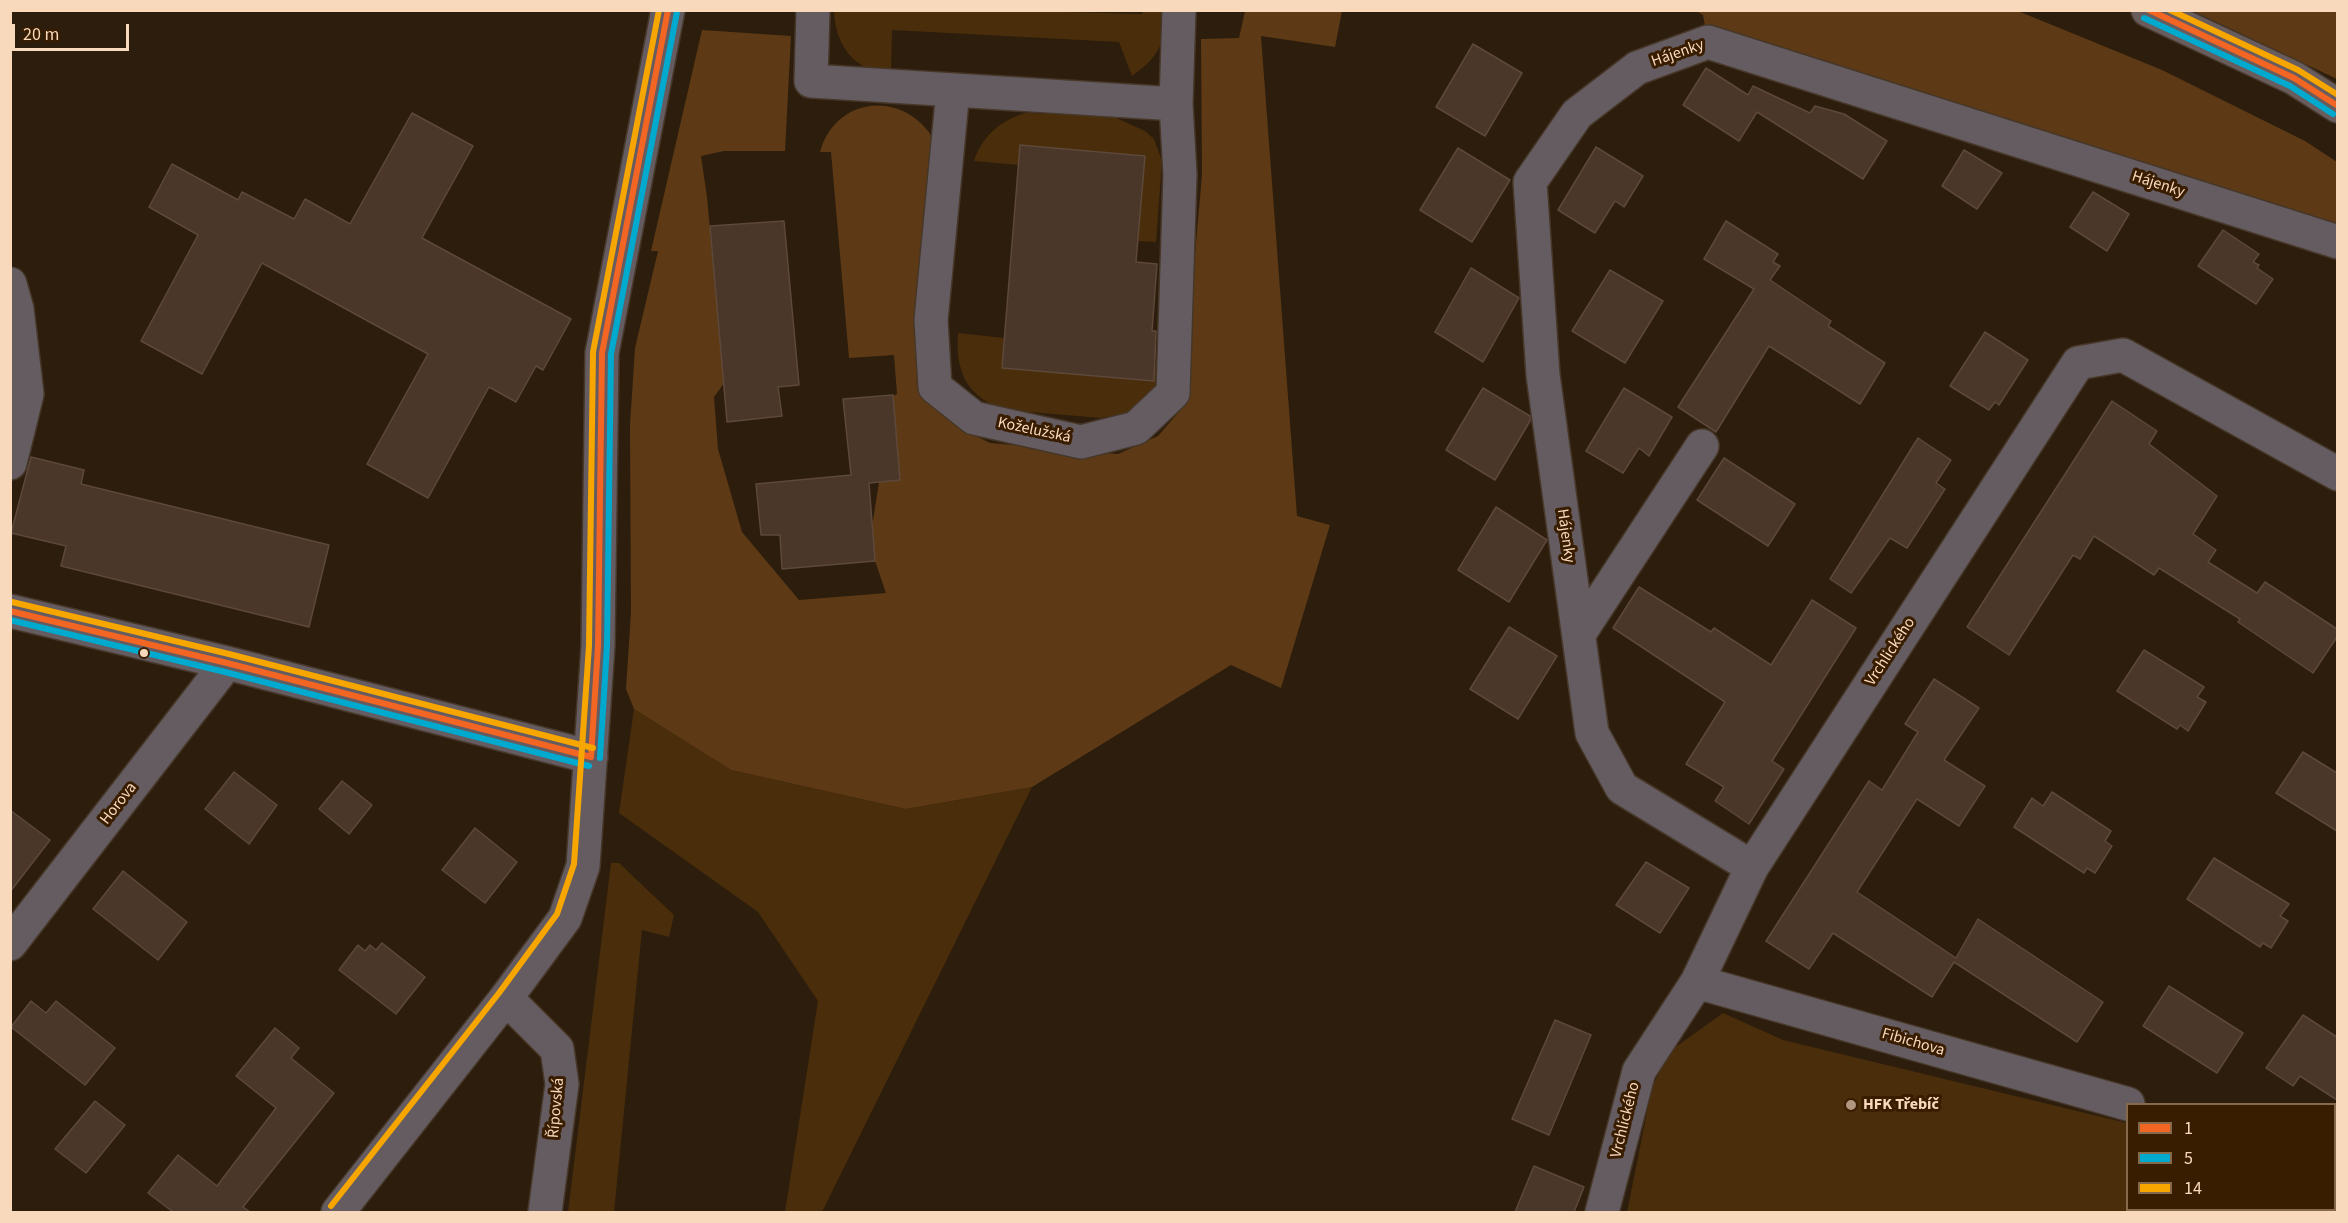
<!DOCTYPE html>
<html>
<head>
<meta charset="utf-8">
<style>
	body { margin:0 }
	#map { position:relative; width:2348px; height:1223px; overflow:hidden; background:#2c1d0d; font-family:"Source Sans 3",sans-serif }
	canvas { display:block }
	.frame { position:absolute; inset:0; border:12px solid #f9d9bc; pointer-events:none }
	.legend { position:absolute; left:2126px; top:1103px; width:210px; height:108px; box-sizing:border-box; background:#391d00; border:2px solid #86684b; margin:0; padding:8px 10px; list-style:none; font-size:18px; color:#f9d9bc }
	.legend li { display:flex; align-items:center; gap:12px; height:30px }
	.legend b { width:30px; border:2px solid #86684b }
	.scale { position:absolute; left:12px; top:24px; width:117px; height:27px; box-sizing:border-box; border:3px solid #f9d9bc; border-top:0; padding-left:8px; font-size:18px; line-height:21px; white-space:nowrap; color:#f9d9bc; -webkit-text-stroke:4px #391d00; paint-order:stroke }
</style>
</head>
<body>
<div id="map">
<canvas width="2348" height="1223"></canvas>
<div class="frame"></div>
<ul class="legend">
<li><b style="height:8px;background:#f26522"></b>1</li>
<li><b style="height:8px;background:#00a9ce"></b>5</li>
<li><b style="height:8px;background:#f7a600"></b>14</li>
</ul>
<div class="scale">20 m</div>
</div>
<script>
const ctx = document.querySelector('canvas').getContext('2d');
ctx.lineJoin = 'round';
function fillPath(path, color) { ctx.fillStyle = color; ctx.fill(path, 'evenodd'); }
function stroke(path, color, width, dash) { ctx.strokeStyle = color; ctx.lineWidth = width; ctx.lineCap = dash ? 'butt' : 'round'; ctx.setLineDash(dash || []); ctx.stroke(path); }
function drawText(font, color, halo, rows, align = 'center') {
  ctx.font = font + ' "Source Sans 3",sans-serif'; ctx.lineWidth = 6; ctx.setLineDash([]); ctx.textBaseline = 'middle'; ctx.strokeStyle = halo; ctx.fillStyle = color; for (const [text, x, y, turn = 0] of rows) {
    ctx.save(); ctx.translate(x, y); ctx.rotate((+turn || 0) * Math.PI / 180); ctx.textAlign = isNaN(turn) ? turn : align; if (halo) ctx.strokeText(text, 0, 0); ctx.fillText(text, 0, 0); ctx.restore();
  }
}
fillPath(new Path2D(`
	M 995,10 L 1142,14 L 1143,11 L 1165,10 C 1165,44 1159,57 1132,76 L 1119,42 L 892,30 L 891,73 C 855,73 835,45 834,11 Z
	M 1025,113 L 1112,116 L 1145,131 L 1154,139 L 1162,161 L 1156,242 L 1138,241 L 1145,156 L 1021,145 L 1019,165 L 974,161 C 982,136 1000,121 1025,113 Z
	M 958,333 L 1004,338 L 1002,368 L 1154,380 L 1155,366 L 1165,368 L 1159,385 L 1129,413 L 1100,418 L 1007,410 C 968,399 955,373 958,333 Z
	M 634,709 L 731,770 L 906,809 L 1032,787 L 822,1212 L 785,1212 L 818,1001 L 758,912 L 619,813 Z
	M 611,863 L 619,863 L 674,915 L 669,937 L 642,930 L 614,1212 L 568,1212 Z
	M 1723,1013 L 1783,1040 L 2127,1123 L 2128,1210 L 2259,1210 L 2263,1212 L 1627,1212 L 1652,1087 L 1670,1051 Z`), '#4a2d0a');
fillPath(new Path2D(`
	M 1245,11 L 1342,11 L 1335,47 L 1261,36 L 1297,516 L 1330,525 L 1281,688 L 1231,665 L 1032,787 L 906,809 L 731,770 L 634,709 L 626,689 L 631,612 L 630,425 L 635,348 L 658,251 L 651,251 L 702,30 L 791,36 L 785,151 L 724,151 L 701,156 L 707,197 L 724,383 L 714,397 L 718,449 L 742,532 L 799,600 L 886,593 L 875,561 L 872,527 L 879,482 L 900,479 L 893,396 L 897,394 L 894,355 L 849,358 L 831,152 L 820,152 C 836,95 905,90 934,140 L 921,347 L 962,429 L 990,443 L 1118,454 L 1158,436 L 1177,414 L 1183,390 L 1202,175 L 1201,39 L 1239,38 Z
	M 1696,11 L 2018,11 L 2162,70 L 2305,141 L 2337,162 L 2337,242 L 1708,42 L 1703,15 Z
	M 2193,11 L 2337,11 L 2337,79 Z`), '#5d3a15');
const building = new Path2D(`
	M 1473,44 L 1522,73 L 1485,136 L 1436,107 Z
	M 1706,68 L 1748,95 L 1753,86 L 1810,113 L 1815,106 L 1844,114 L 1887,141 L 1863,179 L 1757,112 L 1739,141 L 1683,105 Z
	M 412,113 L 473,146 L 422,238 L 571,319 L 543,370 L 536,366 L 516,402 L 489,387 L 428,498 L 367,464 L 428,354 L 262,263 L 202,374 L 141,341 L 198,235 L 149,207 L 172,164 L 238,200 L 242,192 L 294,219 L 305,199 L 350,224 Z
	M 1020,145 L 1145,156 L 1136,262 L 1157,264 L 1152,331 L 1156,331 L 1154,381 L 1002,368 Z
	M 1596,147 L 1643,176 L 1624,207 L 1615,201 L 1595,233 L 1558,210 Z
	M 1458,148 L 1510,180 L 1472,242 L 1420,210 Z
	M 1964,150 L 2002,173 L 1977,209 L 1942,186 Z
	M 2093,192 L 2129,214 L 2107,251 L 2070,227 Z
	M 784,221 L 799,385 L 778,387 L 782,416 L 727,422 L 710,226 Z
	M 1726,221 L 1778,254 L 1773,262 L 1780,266 L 1770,280 L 1831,321 L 1828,326 L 1885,363 L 1860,404 L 1769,346 L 1716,432 L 1678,407 L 1754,289 L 1704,259 Z
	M 2223,230 L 2259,254 L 2253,262 L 2259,265 L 2257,268 L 2273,279 L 2256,304 L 2198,266 Z
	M 1471,268 L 1519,298 L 1483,362 L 1435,332 Z
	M 1610,270 L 1663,301 L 1625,363 L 1572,331 Z
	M 1985,332 L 2028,360 L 1999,405 L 1995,402 L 1989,410 L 1950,386 Z
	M 1483,388 L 1530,416 L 1530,421 L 1495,480 L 1446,450 Z
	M 1624,388 L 1672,417 L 1649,456 L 1639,448 L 1623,473 L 1586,451 Z
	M 893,395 L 900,480 L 869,483 L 875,561 L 782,569 L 780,535 L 761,535 L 756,484 L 851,475 L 843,399 Z
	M 2112,401 L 2157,431 L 2149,444 L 2217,496 L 2193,534 L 2216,550 L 2208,562 L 2257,593 L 2265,582 L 2337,629 L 2337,637 L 2313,673 L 2238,622 L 2240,619 L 2159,568 L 2154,575 L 2094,536 L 2080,559 L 2073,555 L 2009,655 L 1967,627 Z
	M 1918,438 L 1951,460 L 1936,483 L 1945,489 L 1907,548 L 1890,538 L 1851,593 L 1830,579 Z
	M 31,457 L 84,470 L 81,484 L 329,545 L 309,627 L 61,566 L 66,546 L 11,533 Z
	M 1724,458 L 1795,504 L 1768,546 L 1697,500 Z
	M 1496,507 L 1547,540 L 1509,602 L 1458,570 Z
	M 1639,587 L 1711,632 L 1714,628 L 1771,665 L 1812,600 L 1856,628 L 1772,761 L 1784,769 L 1749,824 L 1715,801 L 1724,787 L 1686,764 L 1725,702 L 1613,628 Z
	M 1509,627 L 1557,656 L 1518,719 L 1470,689 Z
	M 2144,650 L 2204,687 L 2197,697 L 2206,702 L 2188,731 L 2180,725 L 2177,729 L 2117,691 Z
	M 1934,679 L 1979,708 L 1944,760 L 1985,786 L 1959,826 L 1917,799 L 1857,892 L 1956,958 L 1978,919 L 2103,1002 L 2077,1042 L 1954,962 L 1932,997 L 1833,933 L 1809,969 L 1766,941 L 1869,781 L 1882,790 L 1918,732 L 1905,724 Z
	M 2303,752 L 2337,773 L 2337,831 L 2276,793 Z
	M 234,772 L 277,805 L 249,844 L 205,809 Z
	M 342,781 L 372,805 L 349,834 L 319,809 Z
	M 2052,792 L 2111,831 L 2105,841 L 2112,846 L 2095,873 L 2087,868 L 2084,873 L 2014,827 L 2032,798 L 2043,806 Z
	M 10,810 L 50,840 L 10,892 Z
	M 475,828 L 517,862 L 485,903 L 442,870 Z
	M 2214,858 L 2289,904 L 2280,916 L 2288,921 L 2271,948 L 2263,943 L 2260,947 L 2187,899 Z
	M 1646,862 L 1689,888 L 1660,933 L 1616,905 Z
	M 123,871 L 187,922 L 158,960 L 93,909 Z
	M 382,943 L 425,977 L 396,1014 L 339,970 L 358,945 L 365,951 L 370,945 L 376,950 Z
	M 2169,986 L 2243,1033 L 2217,1073 L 2143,1026 Z
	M 31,1001 L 46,1013 L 56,1001 L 115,1048 L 85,1085 L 11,1027 Z
	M 2303,1015 L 2337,1037 L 2337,1100 L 2300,1076 L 2293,1086 L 2266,1068 Z
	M 1555,1020 L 1591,1035 L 1549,1135 L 1512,1119 Z
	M 275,1028 L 299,1048 L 291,1058 L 334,1093 L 243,1207 L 250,1212 L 173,1212 L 148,1193 L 178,1155 L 217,1186 L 276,1108 L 236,1076 Z
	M 95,1101 L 125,1125 L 86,1173 L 55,1149 Z
	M 1534,1166 L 1584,1187 L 1574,1212 L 1515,1212 Z`);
fillPath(building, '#4a3729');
stroke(building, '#5d483a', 1.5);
const minor = new Path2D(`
	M 813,10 L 811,81 L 1176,104
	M 953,90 L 931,320 L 935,387 L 974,418 L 1081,442 L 1136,428 L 1173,393 L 1180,174 L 1176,104 L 1179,10
	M 10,284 L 17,309 L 27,394 L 10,463
	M 10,611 L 227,663 L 591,757
	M 1579,634 L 1702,446
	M 1752,867 L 1622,788 L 1592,733 L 1543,375 L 1530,182 L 1577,114 L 1637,68 L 1708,42 L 2338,242
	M 10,944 L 227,663
	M 1697,982 L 2128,1104
	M 506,998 L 557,1049 L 562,1084 L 545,1212
	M 2334,1136 L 2338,1132
	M 338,1212 L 506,998 L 565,918 L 583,866 L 598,646 L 602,353 L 668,10
	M 1602,1212 L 1639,1071 L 1697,982 L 1752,867 L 2078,363 L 2123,355 L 2338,474`);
const major = new Path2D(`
	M 2148,10 L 2294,78 L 2338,106`);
stroke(minor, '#463728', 36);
stroke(major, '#463728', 36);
stroke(minor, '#645c61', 33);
stroke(major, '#685c5d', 33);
stroke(new Path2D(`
	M 2149,10 L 2294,78 L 2338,106
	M 10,611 L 227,663 L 591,757
	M 591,757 L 598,646 L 602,353 L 668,10`), '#f26522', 6);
stroke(new Path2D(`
	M 2144,18 L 2290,86 L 2333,114
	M 10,620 L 225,672 L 589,766
	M 600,758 L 607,646 L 611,354 L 677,12`), '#00a9ce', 6);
stroke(new Path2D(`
	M 2170,10 L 2298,70 L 2338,95
	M 12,602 L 229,654 L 593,748
	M 331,1206 L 499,993 L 557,914 L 574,864 L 589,646 L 593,352 L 659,10`), '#f7a600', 6);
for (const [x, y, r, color] of [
	[144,653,5,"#f9d9bc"],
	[1851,1105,6,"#b1977f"]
]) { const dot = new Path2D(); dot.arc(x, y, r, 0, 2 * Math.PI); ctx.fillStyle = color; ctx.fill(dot); stroke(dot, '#391d00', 2); }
drawText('16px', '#f9d9bc', '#391d00', [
	["Hájenky",1678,54,-19],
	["Hájenky",2158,185,18],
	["Koželužská",1034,431,12],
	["Hájenky",1565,536,82],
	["Vrchlického",1891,652,-57],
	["Horova",119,804,-52],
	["Fibichova",1913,1043,16],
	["Řípovská",557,1108,-85],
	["Vrchlického",1626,1120,-76]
]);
drawText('bold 16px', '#f9d9bc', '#391d00', [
	["HFK Třebíč",1863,1105]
], 'left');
</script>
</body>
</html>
